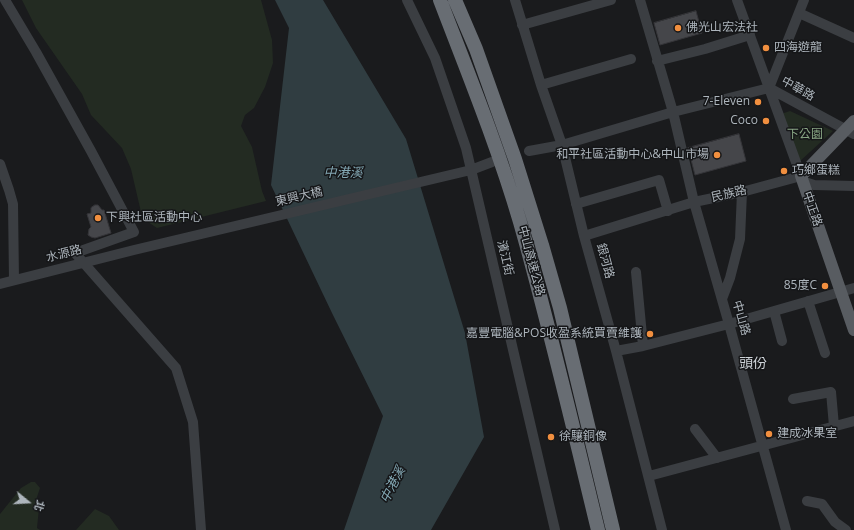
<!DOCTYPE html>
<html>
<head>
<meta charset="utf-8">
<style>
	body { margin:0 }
	#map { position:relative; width:854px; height:530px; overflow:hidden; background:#1a1b1d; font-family:"Open Sans","Noto Sans TC",sans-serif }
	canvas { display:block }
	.north { position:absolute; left:8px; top:482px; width:40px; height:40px; -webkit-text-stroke:3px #151618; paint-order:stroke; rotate:108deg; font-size:11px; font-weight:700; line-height:16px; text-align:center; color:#adb5bc }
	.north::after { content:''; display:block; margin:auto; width:14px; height:18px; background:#adb5bc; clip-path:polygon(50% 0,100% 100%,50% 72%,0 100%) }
</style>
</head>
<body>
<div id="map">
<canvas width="854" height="530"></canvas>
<div class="north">北</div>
</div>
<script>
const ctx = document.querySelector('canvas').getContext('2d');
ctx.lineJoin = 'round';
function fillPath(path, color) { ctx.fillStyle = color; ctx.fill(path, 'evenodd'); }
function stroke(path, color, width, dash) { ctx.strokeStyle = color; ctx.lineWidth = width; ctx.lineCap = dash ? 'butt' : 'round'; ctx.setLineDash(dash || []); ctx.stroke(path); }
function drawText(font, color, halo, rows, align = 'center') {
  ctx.font = font + ' "Open Sans","Noto Sans TC",sans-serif'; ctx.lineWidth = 3; ctx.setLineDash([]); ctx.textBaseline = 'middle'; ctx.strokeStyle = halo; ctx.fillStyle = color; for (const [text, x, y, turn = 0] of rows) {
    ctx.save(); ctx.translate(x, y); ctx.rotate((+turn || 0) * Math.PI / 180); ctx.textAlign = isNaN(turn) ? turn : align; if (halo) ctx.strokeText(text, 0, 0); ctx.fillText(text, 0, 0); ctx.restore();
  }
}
fillPath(new Path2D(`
	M 22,0 L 261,0 L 272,40 L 273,63 L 265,87 L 254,108 L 245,115 L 241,126 L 252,147 L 262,191 L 266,201 L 157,228 L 148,222 L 141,212 L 131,169 L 122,148 L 91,115 L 82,94 L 36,28 Z
	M 790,111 L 833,131 L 799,162 L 781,114 Z
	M 31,482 L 35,482 L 40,488 L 36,500 L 39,508 L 37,528 L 40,530 L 0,530 L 0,514 L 21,488 Z
	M 95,509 L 109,516 L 119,530 L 76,530 Z`), '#232b22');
fillPath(new Path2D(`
	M 275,0 L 323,0 L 406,139 L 465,333 L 484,437 L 431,530 L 344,530 L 383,416 L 332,313 L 271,185 L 289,28 Z`), '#303d41');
const building = new Path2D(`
	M 696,11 L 702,33 L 660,45 L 654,23 Z
	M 739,134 L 746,161 L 695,175 L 688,148 Z
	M 95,205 L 98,205 L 102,210 L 104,210 L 111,233 L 95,238 L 91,237 L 88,235 L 89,229 L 91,227 L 87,214 L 91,213 L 91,208 Z`);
fillPath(building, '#45464a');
stroke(building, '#353539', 1);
stroke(new Path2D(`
	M 5,0 L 36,52 L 91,151 L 134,232 L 75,253 L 176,368 L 193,422 L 201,530
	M 407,0 L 435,58 L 466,148 L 555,530
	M 515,0 L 541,85 L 562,145 L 584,236 L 616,351 L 662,530
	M 640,0 L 673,112 L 694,202 L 729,324 L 786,530
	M 737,0 L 801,176 L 805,182 L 814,185 L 854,186
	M 799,13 L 854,38
	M 522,25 L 611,0
	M 657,61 L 705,49 L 750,35
	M 541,85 L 631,59
	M 769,88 L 854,134
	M 769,88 L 804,0
	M 529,151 L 562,145 L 673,112 L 769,88
	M 0,164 L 9,190 L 13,204 L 14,280
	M 576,204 L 659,180 L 668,211
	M 584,236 L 694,202 L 742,192 L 801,176
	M 636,272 L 643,346
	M 0,284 L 134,250 L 471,170 L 492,162
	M 722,299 L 730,278 L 740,239 L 742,192
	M 808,301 L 825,353
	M 774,311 L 782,341
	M 616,351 L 643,346 L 729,324 L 854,288
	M 793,399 L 831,392 L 834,426
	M 695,429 L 717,458
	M 649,476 L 854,421
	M 807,501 L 822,504 L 835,522 L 846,530`), '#3b3e42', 10);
stroke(new Path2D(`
	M 854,121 L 801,176 L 854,330`), '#585c61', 12);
stroke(new Path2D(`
	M 440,0 C 468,73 498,147 520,222 C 549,324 573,427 598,530
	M 455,0 L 476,49 L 515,159 L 542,245 L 560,308 L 613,530`), '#686d73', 14);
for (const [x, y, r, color] of [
	[678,28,4,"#f18f3f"],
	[766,48,4,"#f18f3f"],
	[758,102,4,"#f18f3f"],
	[766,121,4,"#f18f3f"],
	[717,155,4,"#f18f3f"],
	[784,171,4,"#f18f3f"],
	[98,218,4,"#f18f3f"],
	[825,286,4,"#f18f3f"],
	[650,334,4,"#f18f3f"],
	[769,434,4,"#f18f3f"],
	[551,437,4,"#f18f3f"]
]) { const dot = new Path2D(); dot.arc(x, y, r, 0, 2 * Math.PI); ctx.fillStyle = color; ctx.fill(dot); stroke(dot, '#151618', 1.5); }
drawText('12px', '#adb5bc', '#151618', [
	["佛光山宏法社",686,28],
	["四海遊龍",774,48],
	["7-Eleven",750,102,"right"],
	["Coco",758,121,"right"],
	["和平社區活動中心&中山市場",709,155,"right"],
	["巧鄉蛋糕",792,171],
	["下興社區活動中心",106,218],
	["85度C",817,286,"right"],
	["嘉豐電腦&POS收盈系統買賣維護",642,334,"right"],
	["建成冰果室",777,434],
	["徐驤銅像",559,437]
], 'left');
drawText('12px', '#adb5bc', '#151618', [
	["中華路",798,89,29],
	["民族路",729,194,-13],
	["東興大橋",299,197,-13],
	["中正路",812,209,71],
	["水源路",64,254,-14],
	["濱江街",505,258,77],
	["中山高速公路",531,261,75],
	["銀河路",605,261,75],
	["中山路",741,318,74]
]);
drawText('12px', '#8aa785', '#151618', [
	["下公園",805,135]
]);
drawText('italic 13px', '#85aab6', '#151618', [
	["中港溪",343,173],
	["中港溪",393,485,-63]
]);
drawText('14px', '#ced3d8', '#151618', [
	["頭份",753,364]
]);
</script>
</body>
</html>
